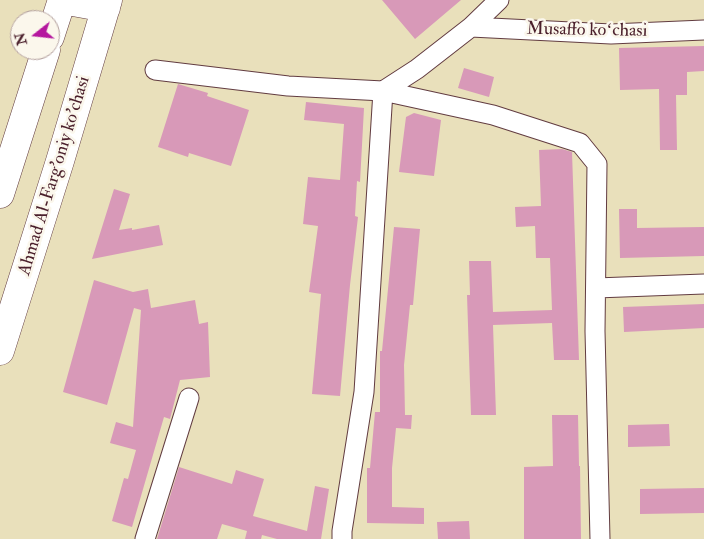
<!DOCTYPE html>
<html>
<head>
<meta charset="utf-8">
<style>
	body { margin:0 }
	#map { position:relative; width:704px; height:539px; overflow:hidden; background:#e9e0bb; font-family:"IM FELL Double Pica",serif }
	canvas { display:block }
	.north { position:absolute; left:10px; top:10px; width:50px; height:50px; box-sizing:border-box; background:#fbf7ec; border:1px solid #b4a19f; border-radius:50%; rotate:254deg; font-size:14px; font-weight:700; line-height:20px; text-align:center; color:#4a1f2b }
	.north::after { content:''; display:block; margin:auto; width:18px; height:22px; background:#b5179e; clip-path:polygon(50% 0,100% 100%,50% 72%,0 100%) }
</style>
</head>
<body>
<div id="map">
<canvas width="704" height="539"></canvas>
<div class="north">N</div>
</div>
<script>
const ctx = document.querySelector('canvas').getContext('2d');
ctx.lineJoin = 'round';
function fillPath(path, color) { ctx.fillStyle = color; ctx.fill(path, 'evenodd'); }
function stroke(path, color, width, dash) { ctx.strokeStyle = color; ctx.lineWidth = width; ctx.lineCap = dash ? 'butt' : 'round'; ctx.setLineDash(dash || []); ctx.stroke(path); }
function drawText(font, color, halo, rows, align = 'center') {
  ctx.font = font + ' "IM FELL Double Pica",serif'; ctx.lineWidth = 5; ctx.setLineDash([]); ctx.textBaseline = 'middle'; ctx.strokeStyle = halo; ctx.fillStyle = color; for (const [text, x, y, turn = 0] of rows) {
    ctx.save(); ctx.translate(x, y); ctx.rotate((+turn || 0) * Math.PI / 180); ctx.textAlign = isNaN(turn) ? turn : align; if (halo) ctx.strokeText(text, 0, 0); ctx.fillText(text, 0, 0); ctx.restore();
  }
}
fillPath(new Path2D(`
	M 382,0 L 461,0 L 415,39 Z
	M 704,46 L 704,71 L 687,72 L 687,95 L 676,95 L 677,150 L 660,150 L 659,89 L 620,90 L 619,48 Z
	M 464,68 L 494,77 L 489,97 L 458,88 Z
	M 178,84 L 208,93 L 207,96 L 249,110 L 231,166 L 189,153 L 188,157 L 158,147 Z
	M 306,102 L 364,108 L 360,182 L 357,181 L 355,216 L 358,217 L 350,285 L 340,396 L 312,394 L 321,294 L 309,292 L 318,226 L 303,224 L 308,177 L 340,180 L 344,124 L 304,120 Z
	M 414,113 L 441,120 L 434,176 L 399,172 L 406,117 Z
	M 562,149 L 572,152 L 579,360 L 554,360 L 552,323 L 493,325 L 496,415 L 471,415 L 467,295 L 470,295 L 469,261 L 491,261 L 493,312 L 552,310 L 550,258 L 536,258 L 535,226 L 516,227 L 515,207 L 541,206 L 539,150 Z
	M 114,189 L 130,194 L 119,230 L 132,228 L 132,230 L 159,225 L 163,245 L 92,259 Z
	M 619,209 L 637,209 L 637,228 L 704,227 L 704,256 L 620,258 Z
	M 394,227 L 420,229 L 413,305 L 410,305 L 404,365 L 405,415 L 412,415 L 411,429 L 396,428 L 392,468 L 392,507 L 424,508 L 424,524 L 367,523 L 367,468 L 370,468 L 375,412 L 380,412 L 380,351 L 382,351 Z
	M 94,280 L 133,292 L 148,289 L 151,308 L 195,300 L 199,324 L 208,322 L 210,377 L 180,380 L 170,419 L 164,417 L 132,527 L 112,521 L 124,478 L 128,479 L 136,450 L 110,443 L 116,422 L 133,427 L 141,310 L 134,308 L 107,405 L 63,392 Z
	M 704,304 L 704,328 L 624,332 L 623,307 Z
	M 552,415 L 578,415 L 579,466 L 580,466 L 581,539 L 524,539 L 524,467 L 553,466 Z
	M 669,424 L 670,446 L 628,447 L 628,425 Z
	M 179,467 L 232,484 L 236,470 L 264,479 L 253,516 L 307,531 L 315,486 L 329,489 L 321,539 L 277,539 L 262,535 L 261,539 L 245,539 L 247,531 L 222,524 L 217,539 L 157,539 Z
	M 704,488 L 704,513 L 640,514 L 640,489 Z
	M 469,521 L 470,539 L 438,539 L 437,522 Z`), '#d899b8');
const minor = new Path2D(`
	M 471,27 L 611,34 L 704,30
	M 155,70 L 288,86 L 383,91 L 417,69 L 471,27 L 499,0
	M 596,288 L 704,284
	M 145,539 L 189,398
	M 342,539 L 342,531 L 364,392 L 383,91 L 493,115 L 580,143 L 597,164 L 595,331 L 600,539`);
const trunk = new Path2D(`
	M 62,0 L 106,8
	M 50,37 L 62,0
	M 0,194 L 46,50
	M 0,351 L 60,161 L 108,0`);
stroke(minor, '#623c41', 21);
stroke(trunk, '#623c41', 29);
stroke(minor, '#fff', 19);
stroke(trunk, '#fff', 28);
drawText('18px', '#4a1f2b', '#fbf7ec', [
	["Musaffo koʻchasi",587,31,1],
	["Ahmad Al-Farg'oniy ko'chasi",55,176,-73]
]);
</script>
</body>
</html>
